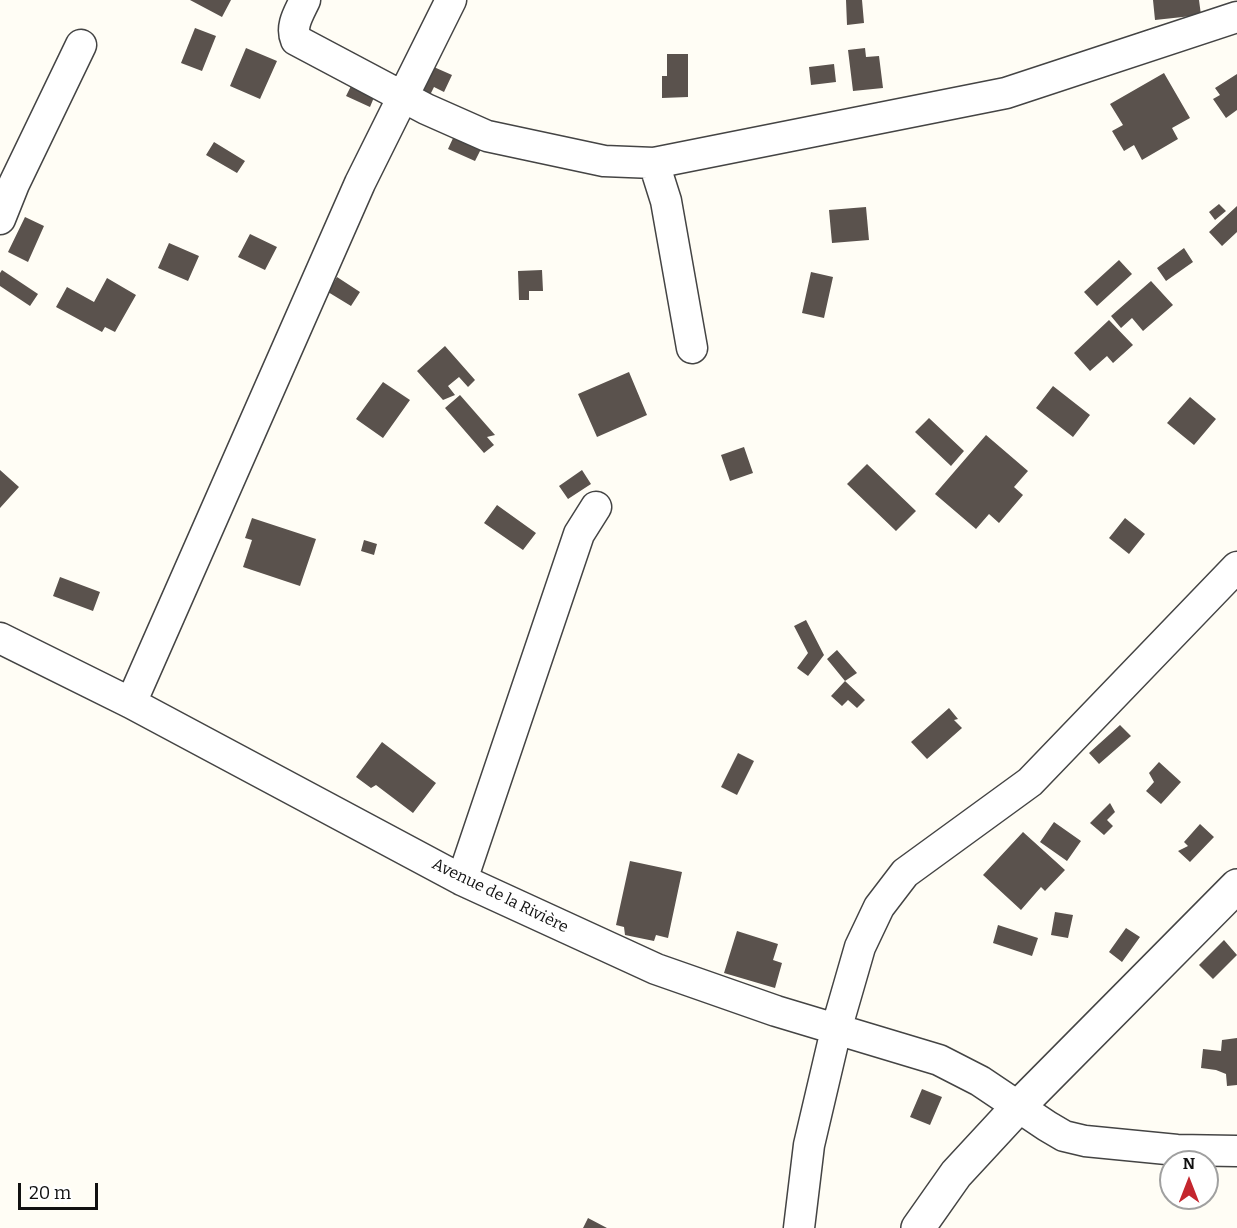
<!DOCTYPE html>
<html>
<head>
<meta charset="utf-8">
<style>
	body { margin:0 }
	#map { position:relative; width:1237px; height:1228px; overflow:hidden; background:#fffdf5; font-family:Bitter,serif }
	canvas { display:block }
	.north { position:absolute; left:1159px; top:1150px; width:60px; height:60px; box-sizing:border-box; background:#fff; border:2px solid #a0a0a0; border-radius:50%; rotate:0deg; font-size:16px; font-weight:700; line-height:24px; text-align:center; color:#111 }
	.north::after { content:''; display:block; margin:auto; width:21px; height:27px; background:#c4262e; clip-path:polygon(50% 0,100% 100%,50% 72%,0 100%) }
	.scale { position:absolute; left:18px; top:1183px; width:80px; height:27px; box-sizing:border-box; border:3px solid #111; border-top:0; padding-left:8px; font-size:18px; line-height:21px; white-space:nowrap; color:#111; -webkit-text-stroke:4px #fff; paint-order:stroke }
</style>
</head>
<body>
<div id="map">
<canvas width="1237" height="1228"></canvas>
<div class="north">N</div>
<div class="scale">20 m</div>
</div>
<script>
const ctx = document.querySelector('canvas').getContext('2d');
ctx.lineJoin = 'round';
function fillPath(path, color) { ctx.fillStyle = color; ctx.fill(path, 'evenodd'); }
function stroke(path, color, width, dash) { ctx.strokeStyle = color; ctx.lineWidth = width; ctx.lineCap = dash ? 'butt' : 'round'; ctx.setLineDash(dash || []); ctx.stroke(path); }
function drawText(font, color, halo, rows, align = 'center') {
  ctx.font = font + ' Bitter,serif'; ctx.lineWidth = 6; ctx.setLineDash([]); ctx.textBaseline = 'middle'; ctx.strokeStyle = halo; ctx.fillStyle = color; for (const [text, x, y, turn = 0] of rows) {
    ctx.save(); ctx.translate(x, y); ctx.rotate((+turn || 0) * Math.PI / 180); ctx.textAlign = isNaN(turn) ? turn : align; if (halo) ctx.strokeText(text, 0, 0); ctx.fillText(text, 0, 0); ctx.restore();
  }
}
fillPath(new Path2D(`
	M 190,0 L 231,0 L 222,17 Z
	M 846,0 L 862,0 L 864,23 L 847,25 Z
	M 1153,0 L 1199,0 L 1201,15 L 1155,20 Z
	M 195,28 L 216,36 L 202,71 L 181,63 Z
	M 246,48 L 277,61 L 260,99 L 230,86 Z
	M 865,48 L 866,57 L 879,56 L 883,88 L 853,91 L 848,50 Z
	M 667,54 L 688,54 L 688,97 L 662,98 L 662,76 L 667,76 Z
	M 427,64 L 452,75 L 444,92 L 434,87 L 430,95 L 416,88 Z
	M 834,64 L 836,82 L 811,85 L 809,67 Z
	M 1164,73 L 1190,118 L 1172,128 L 1178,139 L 1142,160 L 1134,145 L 1124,151 L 1112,131 L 1123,125 L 1110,104 Z
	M 1237,74 L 1237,110 L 1226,118 L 1213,99 L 1220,95 L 1215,88 Z
	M 352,84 L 375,95 L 370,107 L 346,96 Z
	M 454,136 L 481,149 L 475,161 L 448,149 Z
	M 214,142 L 245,161 L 237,173 L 206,155 Z
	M 1219,204 L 1226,211 L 1215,220 L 1209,212 Z
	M 1237,206 L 1237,232 L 1222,246 L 1209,232 Z
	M 866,207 L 869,240 L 832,243 L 829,210 Z
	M 25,217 L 44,226 L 28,262 L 8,252 Z
	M 250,234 L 277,247 L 265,270 L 238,257 Z
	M 169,243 L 199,256 L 188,281 L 158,268 Z
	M 1184,248 L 1193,262 L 1166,281 L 1157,268 Z
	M 1119,260 L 1132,274 L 1097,306 L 1084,292 Z
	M 2,270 L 38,294 L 30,306 L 0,286 L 0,273 Z
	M 542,270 L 543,291 L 529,291 L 529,300 L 519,300 L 518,271 Z
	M 811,272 L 833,277 L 824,318 L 802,313 Z
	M 337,277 L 360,292 L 351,306 L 328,292 Z
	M 107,278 L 136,295 L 115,332 L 105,327 L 102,332 L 56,307 L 67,287 L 94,302 Z
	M 1151,281 L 1173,305 L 1143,331 L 1132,318 L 1121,328 L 1111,316 Z
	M 1109,320 L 1133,345 L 1113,363 L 1107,356 L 1090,371 L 1074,353 Z
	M 445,346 L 475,380 L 468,387 L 459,377 L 448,386 L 455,395 L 443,400 L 417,371 Z
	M 629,372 L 647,415 L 597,437 L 578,394 Z
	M 383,382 L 410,400 L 383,438 L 356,419 Z
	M 1053,386 L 1090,415 L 1073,437 L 1036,408 Z
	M 460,395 L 495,435 L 487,437 L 494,445 L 484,453 L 445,408 Z
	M 1190,397 L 1216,419 L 1194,445 L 1167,423 Z
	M 929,418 L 964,451 L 951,466 L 915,432 Z
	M 986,435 L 1028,471 L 1014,487 L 1023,495 L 999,523 L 989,514 L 976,529 L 935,494 Z
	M 744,447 L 753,473 L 730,481 L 721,455 Z
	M 867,464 L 916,511 L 896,531 L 847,484 Z
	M 0,470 L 19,487 L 0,508 Z
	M 582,470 L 591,484 L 568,499 L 559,486 Z
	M 497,505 L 536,533 L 523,550 L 484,523 Z
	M 252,518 L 316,539 L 300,586 L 243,567 L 252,540 L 245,538 Z
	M 1125,518 L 1145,534 L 1129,554 L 1109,538 Z
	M 364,540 L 377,544 L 374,555 L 361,551 Z
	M 60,577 L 100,592 L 93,611 L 53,596 Z
	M 806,620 L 824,655 L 808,676 L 797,668 L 808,653 L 794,626 Z
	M 837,650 L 857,673 L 845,681 L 865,700 L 857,708 L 848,700 L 842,706 L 831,696 L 845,681 L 827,659 Z
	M 949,708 L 958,719 L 954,720 L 962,728 L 927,759 L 911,742 Z
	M 1120,725 L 1131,736 L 1099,764 L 1089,753 Z
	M 382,742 L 436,783 L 413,813 L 376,785 L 371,788 L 356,777 Z
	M 738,753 L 754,761 L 737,795 L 721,787 Z
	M 1159,762 L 1181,782 L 1161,804 L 1146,791 L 1154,782 L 1149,773 Z
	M 1110,803 L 1115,812 L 1107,820 L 1113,826 L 1104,835 L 1090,823 Z
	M 1054,822 L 1081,841 L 1067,861 L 1040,842 Z
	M 1200,824 L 1214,837 L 1190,862 L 1178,851 L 1188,846 L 1184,842 Z
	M 1023,832 L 1065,870 L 1045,891 L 1041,887 L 1021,910 L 983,875 Z
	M 630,861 L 682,872 L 668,938 L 656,935 L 654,941 L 625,935 L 624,927 L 616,925 Z
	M 1055,912 L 1073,915 L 1068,938 L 1051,935 Z
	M 998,925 L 1038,938 L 1032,956 L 993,943 Z
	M 1126,928 L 1140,937 L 1122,962 L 1109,952 Z
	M 737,931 L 778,944 L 773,960 L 782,963 L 775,988 L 724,973 Z
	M 1224,940 L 1237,955 L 1213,979 L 1199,965 Z
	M 1237,1038 L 1237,1085 L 1227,1086 L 1226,1074 L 1216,1070 L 1201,1068 L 1203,1049 L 1221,1051 L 1222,1040 Z
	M 922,1089 L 942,1097 L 930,1125 L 910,1117 Z
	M 588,1218 L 607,1228 L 583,1228 Z`), '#5a524d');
const minor = new Path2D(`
	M 305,0 C 299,13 290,26 296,40 L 426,109 L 487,136 L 604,161 L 654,163 L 1006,93 L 1237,17
	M 654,163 L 666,201 L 692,348
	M 0,219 L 14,184 L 81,45
	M 0,638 L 131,703 L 462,880 L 656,969 L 776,1011 L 939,1060 L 980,1081 L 1047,1126 L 1064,1136 L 1085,1141 L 1177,1150 L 1237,1151
	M 131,703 L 360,183 L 451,0
	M 462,880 L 579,534 L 596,507
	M 799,1228 L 809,1145 L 836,1030 L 860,947 L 879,907 L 905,873 L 1030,782 L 1237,567`);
const tertiary = new Path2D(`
	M 918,1228 L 956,1174 L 1018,1107 L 1237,886`);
stroke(minor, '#444', 33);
stroke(tertiary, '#444', 36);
stroke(minor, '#fff', 30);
stroke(tertiary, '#fff', 33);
drawText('16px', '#111', '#fff', [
	["Avenue de la Rivière",500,896,26]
]);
</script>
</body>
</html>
